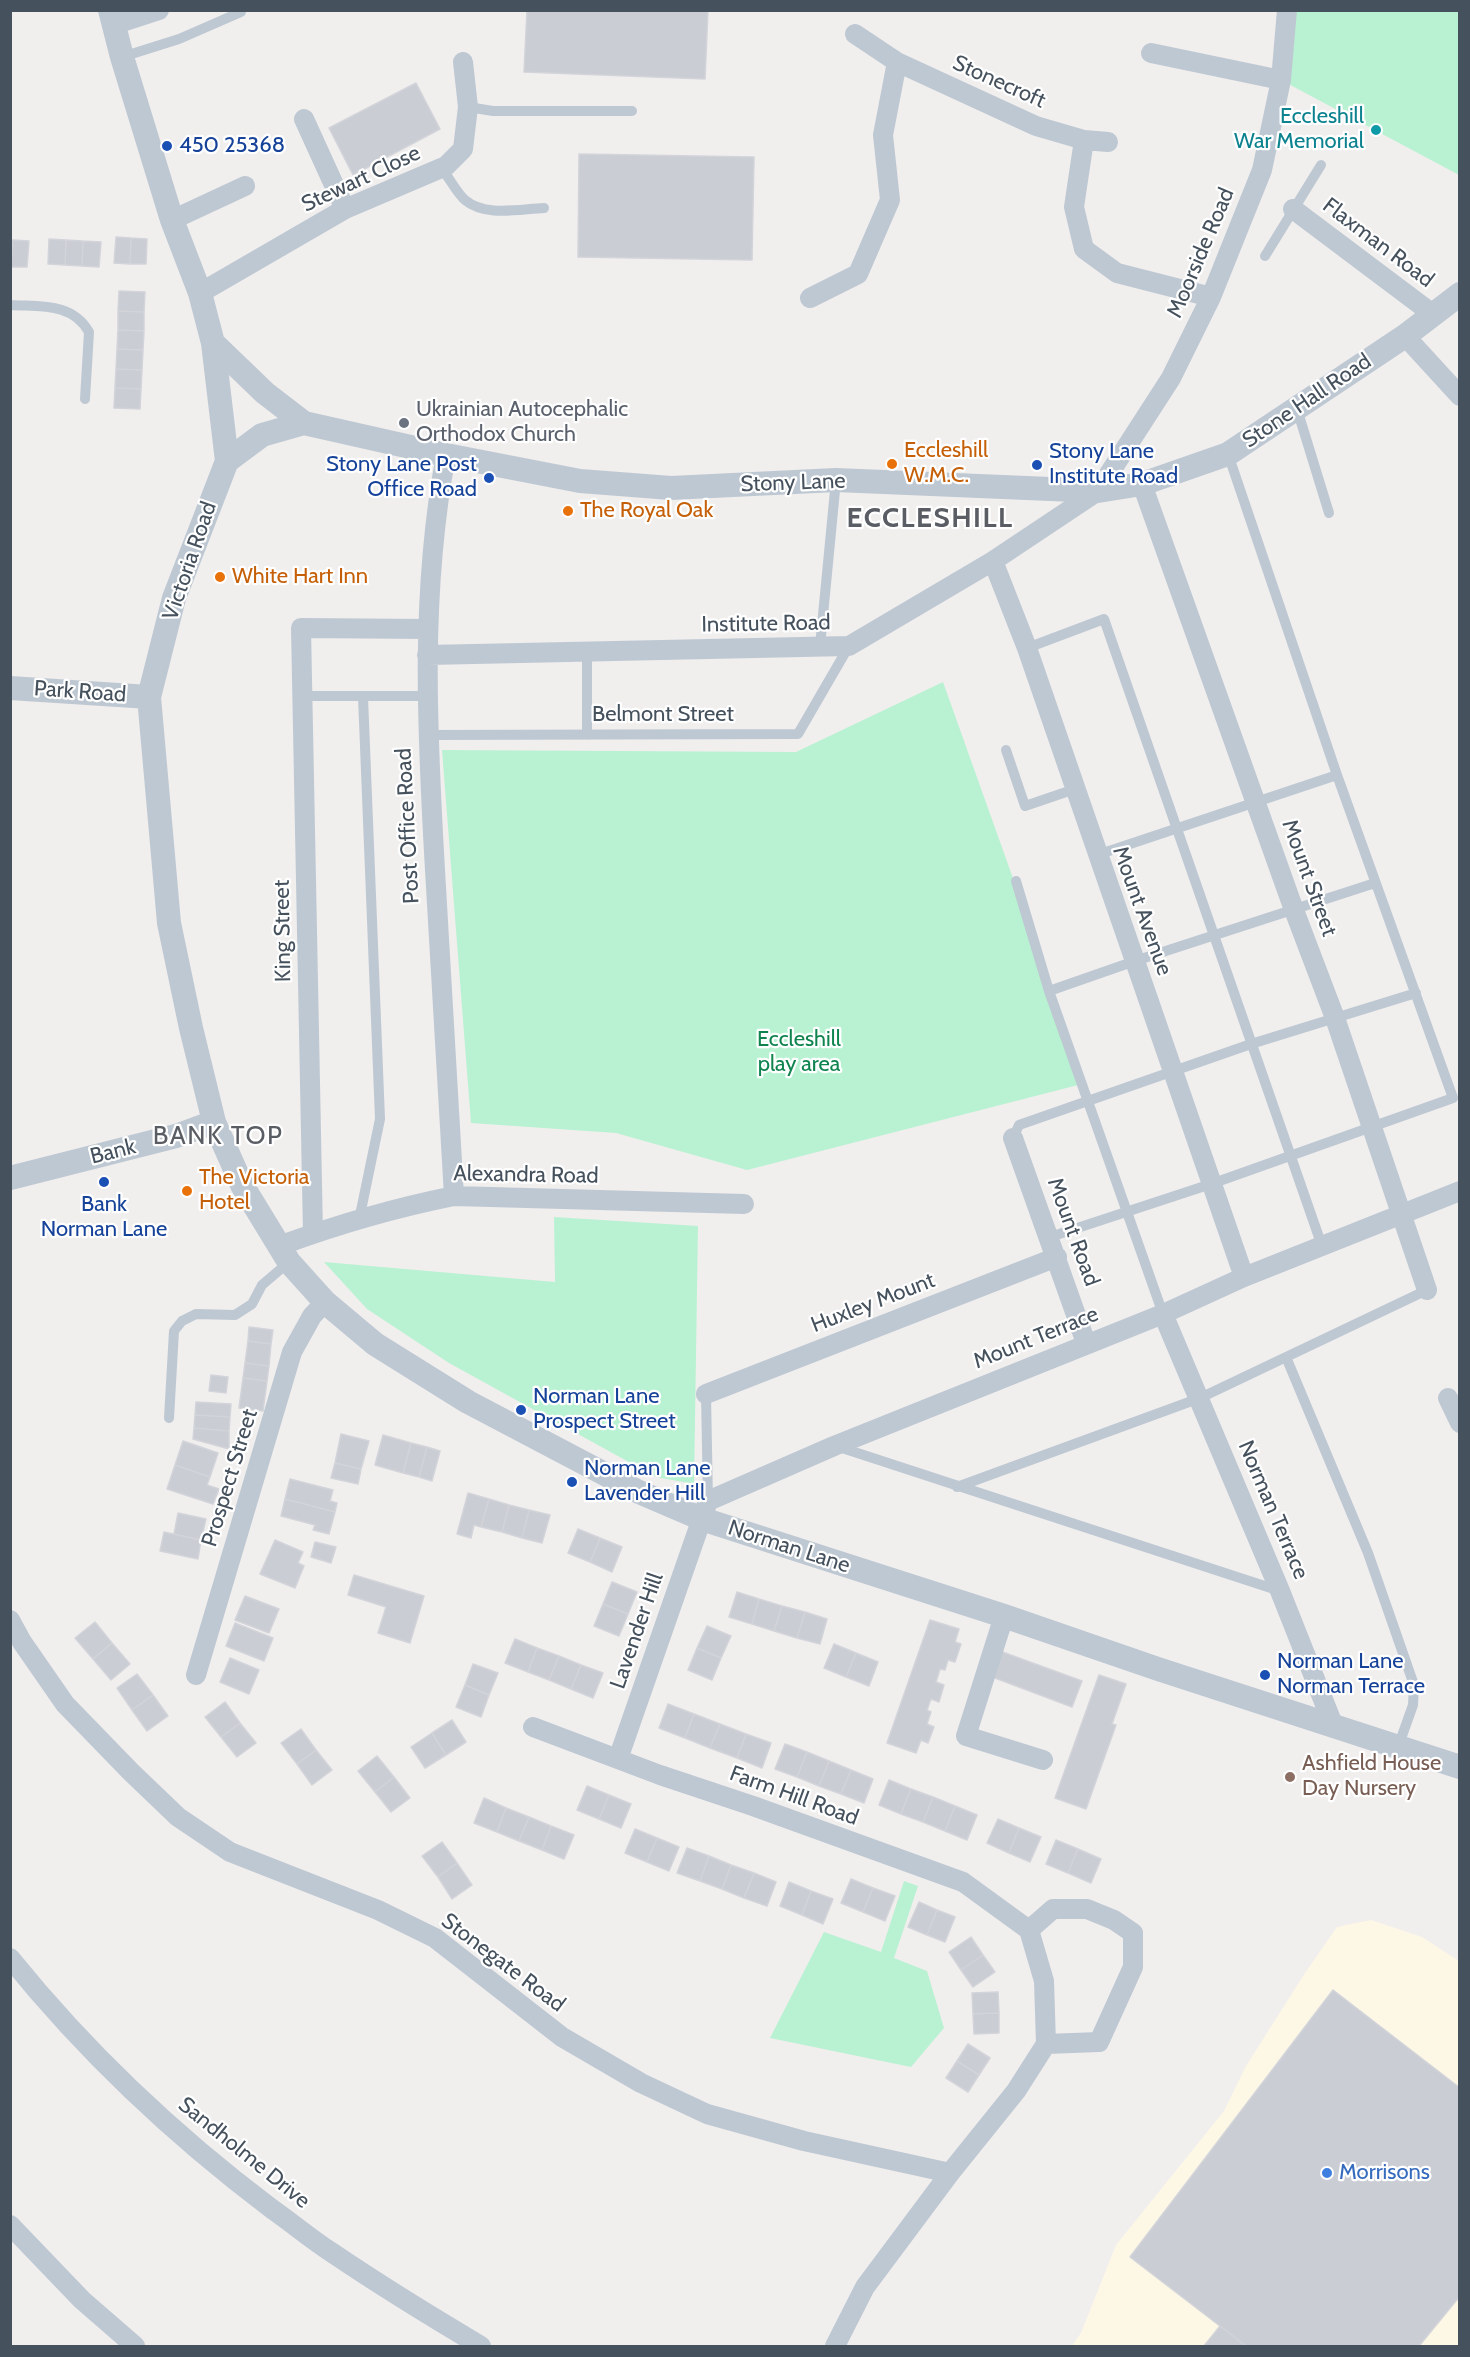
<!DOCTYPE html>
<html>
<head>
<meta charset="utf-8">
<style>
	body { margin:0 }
	#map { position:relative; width:1470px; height:2357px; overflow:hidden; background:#f1eeee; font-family:Cabin,sans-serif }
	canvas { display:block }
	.frame { position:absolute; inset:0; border:12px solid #45515d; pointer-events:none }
</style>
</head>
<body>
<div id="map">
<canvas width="1470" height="2357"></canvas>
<div class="frame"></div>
</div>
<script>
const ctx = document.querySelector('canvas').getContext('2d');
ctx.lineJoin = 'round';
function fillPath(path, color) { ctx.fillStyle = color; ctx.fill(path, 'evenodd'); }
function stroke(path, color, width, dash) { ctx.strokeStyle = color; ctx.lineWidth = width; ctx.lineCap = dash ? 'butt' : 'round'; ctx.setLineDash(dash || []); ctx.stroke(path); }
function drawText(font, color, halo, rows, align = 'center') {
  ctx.font = font + ' Cabin,sans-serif'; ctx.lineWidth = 4.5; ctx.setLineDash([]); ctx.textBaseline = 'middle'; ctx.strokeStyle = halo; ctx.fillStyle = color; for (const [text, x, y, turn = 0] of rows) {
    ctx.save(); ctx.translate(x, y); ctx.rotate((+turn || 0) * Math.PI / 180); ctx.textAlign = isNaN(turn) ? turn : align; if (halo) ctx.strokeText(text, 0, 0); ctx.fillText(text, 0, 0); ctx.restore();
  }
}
fillPath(new Path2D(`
	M 1371,1920 L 1422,1937 L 1459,1961 L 1459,2346 L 1072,2346 L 1081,2333 L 1116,2245 L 1224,2111 L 1246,2066 L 1305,1973 L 1337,1927 Z`), '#fdf8e6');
fillPath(new Path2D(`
	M 1287,11 L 1459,11 L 1459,175 L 1281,80 Z
	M 943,682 L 1086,1083 L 747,1170 L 616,1133 L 471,1123 L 442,750 L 796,752 Z
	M 554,1217 L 698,1226 L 694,1484 L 656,1477 L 449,1363 L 367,1309 L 324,1262 L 555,1282 Z
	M 904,1881 L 918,1886 L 894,1958 L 927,1971 L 944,2028 L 911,2067 L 770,2038 L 824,1932 L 881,1952 Z`), '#b9f2d2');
const building = new Path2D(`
	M 527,10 L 708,10 L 705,79 L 524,72 Z
	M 416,83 L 440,129 L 353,175 L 329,128 Z
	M 579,154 L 754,157 L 752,260 L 578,257 Z
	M 116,237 L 131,238 L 130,264 L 114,263 Z
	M 131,238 L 147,239 L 146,264 L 130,264 Z
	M 49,239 L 66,240 L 65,265 L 48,264 Z
	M 10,240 L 13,240 L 11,267 L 10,267 Z
	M 13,240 L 29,241 L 27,267 L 11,267 Z
	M 66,240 L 83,241 L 82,266 L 65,265 Z
	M 83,241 L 101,242 L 99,267 L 82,266 Z
	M 119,291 L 145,292 L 144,312 L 118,311 Z
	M 118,311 L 144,312 L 144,331 L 118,330 Z
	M 118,330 L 144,331 L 143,350 L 117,349 Z
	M 117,349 L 143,350 L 142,370 L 116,369 Z
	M 116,369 L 142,370 L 141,389 L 115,388 Z
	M 115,388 L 141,389 L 140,409 L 114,408 Z
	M 249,1327 L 273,1330 L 271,1344 L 248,1341 Z
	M 248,1341 L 271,1344 L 269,1366 L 245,1363 Z
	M 245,1363 L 269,1366 L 267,1381 L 243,1378 Z
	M 211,1375 L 228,1377 L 226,1393 L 209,1391 Z
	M 243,1378 L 267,1381 L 263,1411 L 239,1408 Z
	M 196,1402 L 231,1404 L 230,1417 L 195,1415 Z
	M 195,1415 L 230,1417 L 229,1431 L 194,1428 Z
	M 194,1428 L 229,1431 L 229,1449 L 193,1439 Z
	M 341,1434 L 369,1441 L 361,1469 L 335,1463 Z
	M 383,1435 L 411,1443 L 403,1473 L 375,1465 Z
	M 183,1441 L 218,1453 L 210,1477 L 175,1465 Z
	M 411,1443 L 427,1447 L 419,1477 L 403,1473 Z
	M 427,1447 L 440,1451 L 432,1481 L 419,1477 Z
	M 335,1463 L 361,1469 L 358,1484 L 331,1478 Z
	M 175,1465 L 210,1477 L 207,1485 L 219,1489 L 213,1504 L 167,1489 Z
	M 290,1479 L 333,1490 L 330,1501 L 337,1503 L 335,1512 L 285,1499 Z
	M 468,1493 L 489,1499 L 481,1527 L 474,1525 L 471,1538 L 457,1534 Z
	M 285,1499 L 335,1512 L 329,1534 L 313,1530 L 315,1525 L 281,1516 Z
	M 489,1499 L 509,1505 L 502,1532 L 481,1527 Z
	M 509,1505 L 529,1510 L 522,1538 L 502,1532 Z
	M 529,1510 L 550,1515 L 542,1543 L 522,1538 Z
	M 178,1513 L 206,1519 L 201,1540 L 174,1534 Z
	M 578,1529 L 600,1538 L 590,1562 L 568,1553 Z
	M 164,1532 L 201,1540 L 198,1559 L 160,1551 Z
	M 600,1538 L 622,1547 L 612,1572 L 590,1562 Z
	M 275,1540 L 303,1552 L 298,1563 L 304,1566 L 295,1588 L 260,1574 Z
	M 315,1542 L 336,1547 L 331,1563 L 311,1557 Z
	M 354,1575 L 424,1596 L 410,1643 L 378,1633 L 386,1607 L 348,1595 Z
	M 612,1582 L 637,1592 L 628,1614 L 603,1604 Z
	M 737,1592 L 759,1599 L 752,1624 L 729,1617 Z
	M 245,1596 L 279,1609 L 269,1633 L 235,1620 Z
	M 759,1599 L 782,1606 L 774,1631 L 752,1624 Z
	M 603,1604 L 628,1614 L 619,1636 L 594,1626 Z
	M 782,1606 L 805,1612 L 797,1638 L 774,1631 Z
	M 805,1612 L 827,1619 L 820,1644 L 797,1638 Z
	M 930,1620 L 959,1629 L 955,1642 L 961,1644 L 955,1662 L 948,1660 L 945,1670 L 940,1669 L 936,1682 L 944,1685 L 939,1702 L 931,1699 L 927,1710 L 931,1712 L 927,1724 L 934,1727 L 928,1743 L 921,1740 L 916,1753 L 887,1743 Z
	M 95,1622 L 112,1643 L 93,1659 L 75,1638 Z
	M 235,1623 L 273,1638 L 264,1661 L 226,1646 Z
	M 707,1626 L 731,1636 L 721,1658 L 697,1648 Z
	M 515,1639 L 537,1648 L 528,1672 L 505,1663 Z
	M 112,1643 L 130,1664 L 111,1680 L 93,1659 Z
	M 834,1644 L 856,1653 L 846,1677 L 824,1668 Z
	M 537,1648 L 559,1656 L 549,1680 L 528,1672 Z
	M 697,1648 L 721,1658 L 712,1680 L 688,1670 Z
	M 997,1650 L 1082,1681 L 1072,1707 L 987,1675 Z
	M 856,1653 L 878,1662 L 869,1686 L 846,1677 Z
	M 559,1656 L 581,1665 L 571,1689 L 549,1680 Z
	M 230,1658 L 259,1670 L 249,1694 L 220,1682 Z
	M 473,1664 L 498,1673 L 489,1695 L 465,1685 Z
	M 581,1665 L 603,1673 L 593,1698 L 571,1689 Z
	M 137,1674 L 153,1695 L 132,1710 L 117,1688 Z
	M 1099,1675 L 1126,1684 L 1112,1724 L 1116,1725 L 1086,1809 L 1055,1798 Z
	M 465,1685 L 489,1695 L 481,1717 L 456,1707 Z
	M 153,1695 L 168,1716 L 147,1731 L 132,1710 Z
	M 225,1702 L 240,1723 L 221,1737 L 205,1717 Z
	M 668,1704 L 694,1714 L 685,1738 L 659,1728 Z
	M 694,1714 L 720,1724 L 710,1748 L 685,1738 Z
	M 452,1720 L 466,1742 L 446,1755 L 432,1733 Z
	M 240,1723 L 256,1743 L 237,1757 L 221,1737 Z
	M 720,1724 L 746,1734 L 737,1758 L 710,1748 Z
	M 301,1729 L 316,1750 L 297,1764 L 281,1743 Z
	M 432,1733 L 446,1755 L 425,1768 L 411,1747 Z
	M 746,1734 L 771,1743 L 762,1768 L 737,1758 Z
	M 785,1744 L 807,1752 L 797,1777 L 775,1769 Z
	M 316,1750 L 332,1770 L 312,1785 L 297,1764 Z
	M 807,1752 L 829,1761 L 819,1786 L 797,1777 Z
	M 377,1756 L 394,1777 L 375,1792 L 358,1771 Z
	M 829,1761 L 851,1770 L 841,1794 L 819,1786 Z
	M 851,1770 L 873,1779 L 864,1803 L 841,1794 Z
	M 394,1777 L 410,1798 L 391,1812 L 375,1792 Z
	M 889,1780 L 911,1789 L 901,1814 L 879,1805 Z
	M 587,1786 L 609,1795 L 599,1819 L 577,1810 Z
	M 911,1789 L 933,1797 L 923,1822 L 901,1814 Z
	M 609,1795 L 631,1804 L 621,1828 L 599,1819 Z
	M 933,1797 L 955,1806 L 945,1831 L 923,1822 Z
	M 484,1798 L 506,1808 L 497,1832 L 474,1823 Z
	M 955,1806 L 977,1815 L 967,1840 L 945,1831 Z
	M 506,1808 L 529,1817 L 519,1841 L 497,1832 Z
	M 529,1817 L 551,1826 L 542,1850 L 519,1841 Z
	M 998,1819 L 1019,1828 L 1009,1853 L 987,1843 Z
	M 551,1826 L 574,1835 L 564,1859 L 542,1850 Z
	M 1019,1828 L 1041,1837 L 1030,1862 L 1009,1853 Z
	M 635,1829 L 657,1838 L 647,1862 L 625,1853 Z
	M 657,1838 L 679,1847 L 669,1871 L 647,1862 Z
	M 1056,1840 L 1078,1849 L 1068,1873 L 1046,1864 Z
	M 442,1842 L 457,1863 L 438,1877 L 422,1856 Z
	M 687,1848 L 709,1856 L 700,1881 L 677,1873 Z
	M 1078,1849 L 1101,1859 L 1091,1883 L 1068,1873 Z
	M 709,1856 L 731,1865 L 722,1889 L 700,1881 Z
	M 457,1863 L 472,1885 L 452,1899 L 438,1877 Z
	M 731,1865 L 754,1873 L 744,1898 L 722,1889 Z
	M 754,1873 L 776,1882 L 767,1906 L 744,1898 Z
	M 851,1879 L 873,1888 L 863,1912 L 841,1903 Z
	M 789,1882 L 811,1891 L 802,1915 L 780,1906 Z
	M 873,1888 L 895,1896 L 885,1921 L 863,1912 Z
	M 811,1891 L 833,1899 L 823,1924 L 802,1915 Z
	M 919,1902 L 937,1910 L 927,1935 L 908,1927 Z
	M 937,1910 L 955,1917 L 945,1942 L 927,1935 Z
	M 971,1937 L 983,1955 L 961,1970 L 949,1952 Z
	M 983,1955 L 995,1972 L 973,1987 L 961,1970 Z
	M 1333,1990 L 1460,2088 L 1460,2296 L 1419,2346 L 1246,2346 L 1130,2257 Z
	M 998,1992 L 999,2013 L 973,2014 L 972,1993 Z
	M 999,2013 L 999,2033 L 974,2034 L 973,2014 Z
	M 968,2044 L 990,2058 L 979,2075 L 957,2061 Z
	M 957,2061 L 979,2075 L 968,2092 L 946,2078 Z
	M 1220,2326 L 1246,2346 L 1204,2346 Z`);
fillPath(building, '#cacdd3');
stroke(building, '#d2d4da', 1.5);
stroke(new Path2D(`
	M 122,57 L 179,39 L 241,12
	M 468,107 L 493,111 L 632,111
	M 446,166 L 445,173 C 451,181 457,193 465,200 C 485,217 519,209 544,208
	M 1265,256 L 1321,165
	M 10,305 C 40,307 72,302 89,332 L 85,399
	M 1297,409 L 1329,513
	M 820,646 L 836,480
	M 1027,648 L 1104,619 L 1322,1246
	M 587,653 L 587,735
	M 303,696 L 427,696
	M 427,735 L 798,734 L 849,646
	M 1006,750 L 1025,806 L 1075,789
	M 1097,855 L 1337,775
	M 1016,881 L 1049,991 L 1163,1314
	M 1049,991 L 1135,961 L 1375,883
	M 1013,1138 L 1019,1125 L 1251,1044 L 1416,993
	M 359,1220 L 380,1119 L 363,697
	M 1050,1237 L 1211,1184 L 1453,1098 L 1337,775 L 1228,454
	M 1286,1357 L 1368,1553 L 1414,1685 L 1413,1705 L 1398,1747
	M 706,1394 L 708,1501
	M 169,1418 L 174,1331 L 182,1321 L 196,1314 L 235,1315 L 252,1304 L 262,1285 L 289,1262
	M 836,1446 L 1280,1591
	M 957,1487 L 1200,1398 L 1427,1290`), '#bec8d2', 10);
stroke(new Path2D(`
	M 113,25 L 159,10
	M 855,34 L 897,62 L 1036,126 L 1084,140 L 1108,142
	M 1151,53 L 1281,80
	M 304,119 L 345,209
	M 1084,140 L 1074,207 L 1084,249 L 1117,273 L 1211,297
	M 1293,209 L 1434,315
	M 172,220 L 245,186
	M 200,293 L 345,209 L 446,166 L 463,149 L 468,107 L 463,62
	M 810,298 L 858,274 L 890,200 L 883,135 L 897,62
	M 1405,336 L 1460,396
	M 446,455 C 420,592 427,731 435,870 C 441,979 448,1087 454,1196
	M 1142,484 L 1294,910 L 1335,1018 L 1427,1290
	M 993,561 L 1027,648 L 1244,1277
	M 427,655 L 849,646 L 993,561 L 1098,491 L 1171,378 L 1211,297 L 1262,170 L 1281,80 L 1287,10
	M 1013,1138 L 1086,1343
	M 313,1234 L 301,628 L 427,629
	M 279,1246 C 336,1225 394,1208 454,1196 L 744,1204
	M 1163,1314 L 1280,1591 L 1334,1727
	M 706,1394 L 1057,1257
	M 1448,1398 L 1460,1423
	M 1004,1616 L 966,1736 L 1043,1760
	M 10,1620 L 22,1642 L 65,1704 L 131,1772 L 178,1817 L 230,1852 L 378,1910 L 435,1938 L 562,2037 L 641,2083 L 707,2114 L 804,2141 L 950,2173
	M 196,1675 L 292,1352 L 312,1316 L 325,1302
	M 533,1727 L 660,1775 L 753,1806 L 963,1882 L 1029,1930 L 1044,1981 L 1046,2044 L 1016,2091 L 950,2173 L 865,2287 L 835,2346
	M 618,1759 L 708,1501 L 834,1446 L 1163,1314 L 1244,1277 L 1460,1191
	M 1029,1930 L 1053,1909 L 1087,1909 L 1114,1920 L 1133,1933 L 1133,1967 L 1099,2042 L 1046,2044
	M 10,1958 C 86,2052 175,2136 272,2209 C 292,2223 311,2239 331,2252 C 380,2285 430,2316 481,2346
	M 10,2225 L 82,2300 L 135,2346`), '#bec8d2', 20);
stroke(new Path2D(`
	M 110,10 L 122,57 L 172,220 L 200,293 L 213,343 L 227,461 L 174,598 L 149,697 L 169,923 L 191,1028 L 214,1122 L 242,1185 L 289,1262 L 325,1302 L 375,1344 L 468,1402 L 639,1492 L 702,1519 L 1004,1616 L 1158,1669 L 1460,1767
	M 213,343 L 265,393 L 304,423
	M 227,461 L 262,435 L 304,423 L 446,455 L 580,481 L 671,488 L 836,480 L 1098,491 L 1142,484 L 1228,454 L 1405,336 L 1460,294
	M 10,688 L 149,697
	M 10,1178 L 176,1136 L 214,1122`), '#bec8d2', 24);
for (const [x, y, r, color] of [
	[1376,130,6,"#0f9aa8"],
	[167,146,6,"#1a4fb4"],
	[404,423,6,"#6b7280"],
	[892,464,6,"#e8710a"],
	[1037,465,6,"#1a4fb4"],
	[489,478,6,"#1a4fb4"],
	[568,511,6,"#e8710a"],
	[220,577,6,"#e8710a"],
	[104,1182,6,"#1a4fb4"],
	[187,1191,6,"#e8710a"],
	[521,1410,6,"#1a4fb4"],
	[572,1482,6,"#1a4fb4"],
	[1265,1675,6,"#1a4fb4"],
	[1290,1777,6,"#8d6e63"],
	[1327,2173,6,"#3f7fe0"]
]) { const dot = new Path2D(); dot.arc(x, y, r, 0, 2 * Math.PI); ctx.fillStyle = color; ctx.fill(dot); stroke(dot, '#fff', 2); }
drawText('22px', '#45515d', '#fff', [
	["Stonecroft",999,82,24],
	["Stewart Close",361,179,-25],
	["Flaxman Road",1378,243,37],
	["Moorside Road",1201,253,-67],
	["Stone Hall Road",1307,401,-34],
	["Stony Lane",793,483,-2],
	["Victoria Road",190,561,-71],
	["Institute Road",766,624,-1],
	["Park Road",80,692,4],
	["Belmont Street",663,715],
	["Post Office Road",408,826,-93],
	["Mount Street",1309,878,70],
	["Mount Avenue",1142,911,70],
	["King Street",283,931,-91],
	["Bank",113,1152,-14],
	["Alexandra Road",526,1175,1],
	["Mount Road",1073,1232,70],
	["Huxley Mount",873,1303,-21],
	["Mount Terrace",1036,1338,-22],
	["Prospect Street",230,1478,-73],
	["Norman Terrace",1273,1510,67],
	["Norman Lane",789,1547,18],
	["Lavender Hill",637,1631,-71],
	["Farm Hill Road",794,1796,20],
	["Stonegate Road",503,1963,37],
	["Sandholme Drive",244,2153,39]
]);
drawText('22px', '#0d838f', '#fff', [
	["Eccleshill",1364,117],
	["War Memorial",1364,142]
], 'right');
drawText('22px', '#164399', '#fff', [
	["450 25368",179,146],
	["Stony Lane",1049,452],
	["Institute Road",1049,477],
	["Stony Lane Post",477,465,"right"],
	["Office Road",477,490,"right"],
	["Bank",104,1205,"center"],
	["Norman Lane",104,1230,"center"],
	["Norman Lane",533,1397],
	["Prospect Street",533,1422],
	["Norman Lane",584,1469],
	["Lavender Hill",584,1494],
	["Norman Lane",1277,1662],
	["Norman Terrace",1277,1687]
], 'left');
drawText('22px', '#5b616d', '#fff', [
	["Ukrainian Autocephalic",416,410],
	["Orthodox Church",416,435]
], 'left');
drawText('22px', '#c56008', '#fff', [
	["Eccleshill",904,451],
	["W.M.C.",904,476],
	["The Royal Oak",580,511],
	["White Hart Inn",232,577],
	["The Victoria",199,1178],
	["Hotel",199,1203]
], 'left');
drawText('22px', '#10844f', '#fff', [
	["Eccleshill",799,1040],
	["play area",799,1065]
]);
drawText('22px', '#785e54', '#fff', [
	["Ashfield House",1302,1764],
	["Day Nursery",1302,1789]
], 'left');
drawText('22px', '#366cbe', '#fff', [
	["Morrisons",1339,2173]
], 'left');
ctx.letterSpacing = '1.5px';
drawText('26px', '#5a5e64', '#fff', [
	["BANK TOP",218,1136]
]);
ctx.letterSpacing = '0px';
ctx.letterSpacing = '1.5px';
drawText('bold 28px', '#5a5e64', '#fff', [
	["ECCLESHILL",930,519]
]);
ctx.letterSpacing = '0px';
</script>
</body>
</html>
